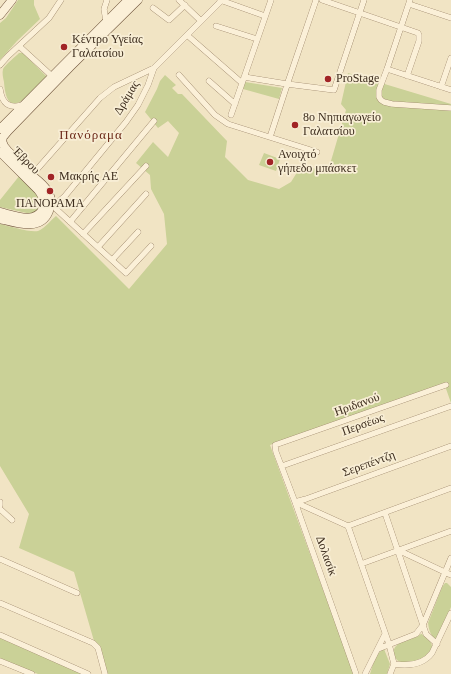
<!DOCTYPE html>
<html>
<head>
<meta charset="utf-8">
<style>
	body { margin:0 }
	canvas { display:block; background:#f1e4c4 }
</style>
</head>
<body>
<canvas width="451" height="674"></canvas>
<script>
const ctx = document.querySelector('canvas').getContext('2d');
ctx.lineJoin = 'round';
function fillPath(path, color) { ctx.fillStyle = color; ctx.fill(path, 'evenodd'); }
function stroke(path, color, width, dash) { ctx.strokeStyle = color; ctx.lineWidth = width; ctx.lineCap = dash ? 'butt' : 'round'; ctx.setLineDash(dash || []); ctx.stroke(path); }
function drawText(font, color, halo, rows, align = 'center') {
  ctx.font = font + ' Georgia,serif'; ctx.lineWidth = 3.5; ctx.setLineDash([]); ctx.textBaseline = 'middle'; ctx.strokeStyle = halo; ctx.fillStyle = color; for (const [text, x, y, turn = 0] of rows) {
    ctx.save(); ctx.translate(x, y); ctx.rotate((+turn || 0) * Math.PI / 180); ctx.textAlign = isNaN(turn) ? turn : align; if (halo) ctx.strokeText(text, 0, 0); ctx.fillText(text, 0, 0); ctx.restore();
  }
}
fillPath(new Path2D(`
	M 18,0 L 34,0 L 34,5 L 40,19 L 17,41 L 0,60 L 0,23 L 6,18 Z
	M 19,53 L 23,53 L 48,78 L 23,100 C 7,111 5,93 4,82 C 3,78 2,73 3,69 C 6,64 15,57 19,53 Z
	M 348,73 L 451,104 L 451,403 L 444,383 L 270,445 L 354,674 L 106,674 L 94,641 L 74,572 L 19,548 L 29,514 L 0,466 L 0,224 C 9,226 31,233 38,231 C 45,228 51,220 56,216 L 129,289 L 167,244 L 164,214 L 151,189 L 150,175 L 136,163 L 153,142 L 168,157 L 179,133 L 168,121 L 158,128 L 145,112 L 157,89 L 160,81 L 165,75 L 176,85 L 172,88 L 178,94 L 182,94 L 227,141 L 225,157 L 248,180 L 279,189 L 291,182 L 301,166 L 328,171 L 346,110 L 341,104 Z
	M 245,82 L 282,88 L 279,99 L 243,89 Z
	M 264,153 L 280,159 L 276,171 L 259,165 Z
	M 20,175 L 39,196 L 40,207 L 35,212 L 31,214 L 0,207 L 0,200 Z
	M 445,583 L 447,583 L 451,587 L 451,607 L 440,632 L 435,639 C 430,634 429,630 428,623 L 442,587 Z
	M 421,634 L 422,634 C 425,638 432,641 432,646 C 433,658 404,667 397,660 C 396,659 394,656 394,654 C 393,651 394,648 396,646 C 401,640 414,640 421,634 Z
	M 0,638 L 83,674 L 38,674 L 0,658 Z
	M 384,649 L 390,664 L 387,674 L 370,674 C 373,665 375,653 384,649 Z`), '#cad197');
const street = new Path2D(`
	M 179,0 L 201,21
	M 220,0 L 265,16
	M 322,0 L 418,33 L 419,35 L 419,41 L 407,76
	M 410,0 L 387,69 L 379,90 L 379,97 L 381,100 L 384,102 L 392,104 L 451,108
	M 409,4 L 451,18
	M 153,8 L 169,20 L 185,5
	M 106,21 L 104,9 L 107,0
	M 216,26 L 257,39
	M 187,35 L 242,83
	M 19,46 L 54,78
	M 0,65 L 8,56 L 49,18 L 61,0
	M 387,69 L 451,90
	M 179,75 L 215,115 L 228,124 L 317,152
	M 244,77 L 287,84 L 334,90 L 364,0
	M 209,81 L 235,104
	M 441,87 L 451,58
	M 0,89 C 2,103 8,109 23,105
	M 231,115 L 271,0
	M 270,137 L 288,82 L 316,0
	M 32,175 L 100,98 L 114,87 L 154,68 L 222,0
	M 51,200 L 57,203 L 65,196 L 126,122 L 138,105 L 148,85 L 154,68
	M 56,209 L 126,273 L 151,246
	M 70,222 L 154,121
	M 83,234 L 146,166
	M 98,247 L 146,194
	M 112,260 L 138,232
	M 282,466 L 451,406
	M 0,502 L 0,505
	M 295,502 L 306,499 L 451,446
	M 295,502 L 348,526
	M 0,509 L 12,520
	M 385,513 L 426,634 L 437,644
	M 348,526 L 389,644 L 394,664
	M 348,526 L 451,488
	M 398,550 L 451,575
	M 0,559 L 77,593
	M 361,564 L 451,531
	M 0,603 L 93,643 L 98,648 L 105,674
	M 0,635 L 88,674
	M 378,649 L 416,634 L 423,625 L 451,558
	M 0,661 L 32,674
	M 394,664 C 407,666 423,665 432,653 L 451,613
	M 356,674 L 295,502 L 276,452 L 275,445 L 446,385
	M 365,674 L 385,634
	M 390,674 L 394,664`);
const secondary = new Path2D(`
	M 0,15 L 12,0
	M 0,129 L 128,0
	M 0,152 L 38,190 C 42,195 45,202 43,208 C 36,225 13,215 0,212
	M 0,219 C 16,223 41,232 49,211 C 52,204 51,196 47,190 C 44,185 39,181 34,177 C 25,168 17,159 8,151 L 4,146 L 2,141 L 3,137 L 8,131 L 70,67 L 138,0`);
stroke(street, '#8e7559', 6);
stroke(secondary, '#70553c', 9);
stroke(street, '#fbf0d8', 5.5);
stroke(secondary, '#fbf0d8', 8);
for (const [x, y, r, color] of [
	[64,47,4,"#a12426"],
	[328,79,4,"#a12426"],
	[295,125,4,"#a12426"],
	[270,162,4,"#a12426"],
	[51,177,4,"#a12426"],
	[50,191,4,"#a12426"]
]) { const dot = new Path2D(); dot.arc(x, y, r, 0, 2 * Math.PI); ctx.fillStyle = color; ctx.fill(dot); stroke(dot, '#f8eed5', 1.5); }
drawText('12px', '#3d2d1e', '#f8eed5', [
	["Κέντρο Υγείας",72,40],
	["Γαλατσίου",72,54],
	["ProStage",336,79],
	["8ο Νηπιαγωγείο",303,118],
	["Γαλατσίου",303,132],
	["Ανοιχτό",278,155],
	["γήπεδο μπάσκετ",278,169],
	["Μακρής ΑΕ",59,177],
	["ΠΑΝΟΡΑΜΑ",50,204,"center"]
], 'left');
drawText('12px', '#3d2d1e', '#f8eed5', [
	["Δράμας",127,98,-59],
	["Έβρου",26,161,45],
	["Ηριδανού",357,405,-20],
	["Περσέως",363,425,-20],
	["Σερεπέντζη",369,464,-20],
	["Δολασίκ",326,556,70]
]);
ctx.letterSpacing = '1px';
drawText('13px', '#6d2b1a', '#f8eed5', [
	["Πανόραμα",91,136]
]);
ctx.letterSpacing = '0px';
</script>
</body>
</html>
